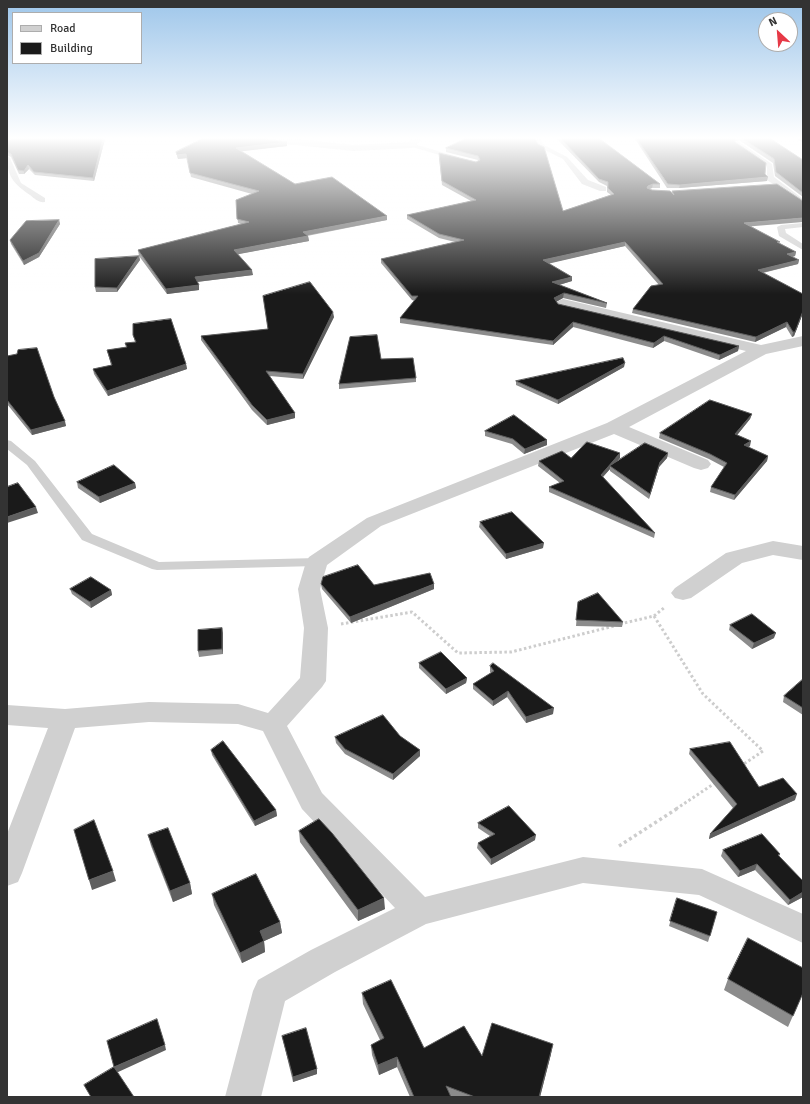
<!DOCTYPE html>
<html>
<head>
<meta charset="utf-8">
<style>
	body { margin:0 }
	#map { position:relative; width:810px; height:1104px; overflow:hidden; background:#fff; font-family:Signika,sans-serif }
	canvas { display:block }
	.frame { position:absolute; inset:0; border:8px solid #333; pointer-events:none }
	.legend { position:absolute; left:12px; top:12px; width:130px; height:52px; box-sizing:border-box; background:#fff; border:1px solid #adadad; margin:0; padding:5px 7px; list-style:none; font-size:12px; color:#333 }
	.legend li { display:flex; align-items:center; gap:8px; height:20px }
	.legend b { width:20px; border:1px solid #adadad }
	.north { position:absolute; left:758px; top:12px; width:40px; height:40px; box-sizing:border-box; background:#fff; border:1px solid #adadad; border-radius:50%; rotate:334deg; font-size:11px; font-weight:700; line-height:16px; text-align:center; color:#333 }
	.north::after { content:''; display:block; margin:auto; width:14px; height:18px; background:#e63946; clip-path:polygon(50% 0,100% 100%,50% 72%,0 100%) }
</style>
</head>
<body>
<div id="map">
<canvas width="810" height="1104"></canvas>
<div class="frame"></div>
<ul class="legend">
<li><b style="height:5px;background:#d0d0d0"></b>Road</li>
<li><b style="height:11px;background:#1a1a1a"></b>Building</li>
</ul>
<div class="north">N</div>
</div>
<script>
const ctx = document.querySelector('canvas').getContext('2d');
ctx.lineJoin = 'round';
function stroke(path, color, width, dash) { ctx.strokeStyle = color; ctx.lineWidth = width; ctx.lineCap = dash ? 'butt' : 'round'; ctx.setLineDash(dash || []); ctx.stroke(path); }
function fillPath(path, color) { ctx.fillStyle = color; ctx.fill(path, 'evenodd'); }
stroke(new Path2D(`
	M 654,616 L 703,694 L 763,751 L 741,766
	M 341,624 L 412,612 L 458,653 L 511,652 L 614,626
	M 620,624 L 654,616 L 665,607
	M 676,809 L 715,783`), '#cdcdcd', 3, [2.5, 2.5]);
stroke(new Path2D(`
	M 619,846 L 678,808`), '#cdcdcd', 3.5, [3, 3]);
fillPath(new Path2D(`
	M 534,139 L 540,139 L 544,145 L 567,157 L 588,180 L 606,187 L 606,191 L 600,191 L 582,184 L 563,159 L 539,147 Z
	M 735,142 L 739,142 L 772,164 L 774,177 L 803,199 L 803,204 L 767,180 L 767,166 L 735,144 Z
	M 411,143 L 458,157 L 459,158 L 456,160 L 409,146 L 408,145 Z
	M 7,156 L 10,158 L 21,183 L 45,198 L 45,202 C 39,203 35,199 30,195 C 14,184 7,177 7,156 Z
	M 803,223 L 803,227 L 785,229 L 786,233 L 803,244 L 803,250 L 779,236 L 777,227 L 781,225 Z
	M 7,440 L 11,441 L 35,461 L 92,534 L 159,562 L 317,558 L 322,559 L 324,562 L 322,565 L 317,566 L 157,570 L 152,569 L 82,540 L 27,465 L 7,449 Z`), '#d0d0d0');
fillPath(new Path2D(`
	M 7,139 L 14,139 L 13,141 L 7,142 Z
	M 260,139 L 299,139 L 354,145 L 408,142 L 411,139 L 422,139 L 415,147 L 411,148 L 354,151 L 265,142 Z
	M 563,299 L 761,345 L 803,336 L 803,346 L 766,354 L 629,427 L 708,460 L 711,464 L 708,468 L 701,470 L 694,468 L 614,434 L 381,526 L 327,565 L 320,589 L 328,628 L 326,681 L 322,687 L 287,726 L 322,793 L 425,897 L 583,857 L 702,869 L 803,914 L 803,943 L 699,895 L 583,883 L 426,924 L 335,972 L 285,1001 L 261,1097 L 225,1097 L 253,991 L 258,980 L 311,950 L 395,908 L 302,809 L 263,731 L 238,724 L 149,722 L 75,728 L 22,873 L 18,882 L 7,886 L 7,834 L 48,728 L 7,725 L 7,705 L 65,709 L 149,702 L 238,704 L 268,713 L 300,678 L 304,628 L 298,589 L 306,562 L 309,557 L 367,518 L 607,423 L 746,351 L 558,307 L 555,304 L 558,301 Z
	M 773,541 L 803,546 L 803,560 L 773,555 L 742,563 L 691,598 L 683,600 L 675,598 L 671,593 L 675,588 L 726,553 Z`), '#d0d0d0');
fillPath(new Path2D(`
	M 12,139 L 105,139 L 94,181 L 35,175 L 29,169 L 24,174 L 19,174 L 11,157 L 7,155 L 7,140 Z
	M 465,139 L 563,211 L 611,195 L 607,192 L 607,186 L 599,182 L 557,139 L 600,139 L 660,184 L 660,188 L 652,188 L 649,189 L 652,190 L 672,193 L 672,191 L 751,226 L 779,244 L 796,252 L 795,256 L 792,257 L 799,260 L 798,264 L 763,273 L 803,294 L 803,313 L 794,336 L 792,337 L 786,327 L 755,342 L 632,313 L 633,309 L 659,285 L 625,246 L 549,263 L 572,281 L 559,285 L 607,303 L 606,308 L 563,298 L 556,302 L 558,304 L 739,346 L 738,351 L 719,360 L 664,341 L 653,348 L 573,327 L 553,345 L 400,323 L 400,318 L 415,301 L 412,300 L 381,263 L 381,259 L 455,242 L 439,238 L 407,219 L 407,215 L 471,201 L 442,185 L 439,157 L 439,153 L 476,162 L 479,160 L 478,160 L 446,152 L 446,148 Z
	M 635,139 L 771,139 L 803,160 L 803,197 L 775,176 L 773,163 L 739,140 L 735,141 L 735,142 L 765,174 L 767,181 L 679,188 L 667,188 Z
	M 796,139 L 803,139 L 803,142 Z
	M 287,142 L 287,146 L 241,151 L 295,184 L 387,220 L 307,236 L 308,236 L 309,241 L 238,254 L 253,275 L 197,282 L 199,290 L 167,294 L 139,256 L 140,260 L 117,292 L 96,292 L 95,287 L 139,256 L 138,250 L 241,224 L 238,223 L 236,200 L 252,194 L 191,177 L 187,158 L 178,159 L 176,152 Z
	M 59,220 L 60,224 L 39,257 L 24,265 L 11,244 L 10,240 Z
	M 264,300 L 334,317 L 303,379 L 270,376 L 295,418 L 267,425 L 252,410 L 201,340 L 201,336 L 268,329 Z
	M 133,335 L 186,364 L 187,369 L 108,396 L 94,374 L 93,369 L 111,365 L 107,350 L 126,347 L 125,343 L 135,342 Z
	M 7,356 L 54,397 L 66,426 L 32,435 L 7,404 Z
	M 381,359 L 416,378 L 416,382 L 339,389 L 339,384 Z
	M 624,367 L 558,404 L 516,385 L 516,381 Z
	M 752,414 L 750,419 L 737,435 L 750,446 L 748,447 L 768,456 L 767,461 L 734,500 L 710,492 L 711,487 L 724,467 L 709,459 L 659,438 L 660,433 Z
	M 485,431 L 547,445 L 524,454 L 512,444 L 485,436 Z
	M 668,453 L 667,458 L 659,467 L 649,499 L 610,471 L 610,469 L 603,477 L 655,533 L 654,538 L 549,492 L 549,487 L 560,483 L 538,466 L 539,461 L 571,458 L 620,458 L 616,462 Z
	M 77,482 L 135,483 L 136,488 L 100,503 L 78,488 Z
	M 480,522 L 543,548 L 506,559 L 479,527 Z
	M 321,584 L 374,585 L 434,589 L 351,623 L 322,589 Z
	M 70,589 L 111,590 L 112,595 L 91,608 L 72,594 Z
	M 578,602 L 623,622 L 622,627 L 576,626 Z
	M 730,625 L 774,638 L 752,649 L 729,630 Z
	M 223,633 L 223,654 L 199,657 L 198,651 Z
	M 419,663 L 467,678 L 466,683 L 446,694 L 419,668 Z
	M 490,666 L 553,714 L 526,723 L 507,697 L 493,706 L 473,689 L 473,684 L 491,673 L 490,672 Z
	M 803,680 L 803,715 L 783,702 L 784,696 Z
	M 400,736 L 420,750 L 420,756 L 393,780 L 345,754 L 336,743 L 335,737 Z
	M 690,749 L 759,787 L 795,800 L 709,839 L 710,834 L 733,808 L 689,754 Z
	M 211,750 L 276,810 L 277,816 L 255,826 L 212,755 Z
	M 478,823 L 535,840 L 491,865 L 477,848 L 478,843 L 490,836 L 478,828 Z
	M 299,831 L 385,909 L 358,921 L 300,842 Z
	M 148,835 L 190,883 L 192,894 L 173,902 L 151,846 Z
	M 723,850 L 780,854 L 779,857 L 803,881 L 803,897 L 788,905 L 755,870 L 738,877 L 721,856 Z
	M 212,894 L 280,922 L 282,933 L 264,941 L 265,952 L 242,963 L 214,905 Z
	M 677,898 L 717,912 L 708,942 L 669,926 Z
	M 728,979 L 803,993 L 788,1027 L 724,990 Z
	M 362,993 L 424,1048 L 482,1056 L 551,1054 L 540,1097 L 410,1097 L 397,1067 L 379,1075 L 372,1055 L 371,1045 L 380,1040 L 363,1004 Z
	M 282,1036 L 317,1074 L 293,1082 Z`), '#8c8c8c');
fillPath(new Path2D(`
	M 103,139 L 105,139 L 94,181 L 93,178 Z
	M 734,139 L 739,139 L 739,140 L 734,141 Z
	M 287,142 L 287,146 L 236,152 L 236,148 Z
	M 186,154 L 187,158 L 178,159 L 177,155 Z
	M 28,165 L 29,169 L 24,174 L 24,171 Z
	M 768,177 L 767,181 L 679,188 L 680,185 Z
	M 653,184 L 652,188 L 647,190 L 647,192 L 648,186 Z
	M 387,216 L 387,220 L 303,236 L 303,232 Z
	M 803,218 L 803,222 L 743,227 L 744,223 Z
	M 59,220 L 60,224 L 39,257 L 24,265 L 23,261 Z
	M 308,236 L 309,241 L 234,255 L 234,250 Z
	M 625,242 L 625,246 L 543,265 L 543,260 Z
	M 796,252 L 795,256 L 786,258 L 787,254 Z
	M 139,256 L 140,260 L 117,292 L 117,288 Z
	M 799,260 L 798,264 L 757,274 L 758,270 Z
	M 252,270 L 253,275 L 196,282 L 195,277 Z
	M 572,277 L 572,281 L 552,287 L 552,282 Z
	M 199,285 L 199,290 L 167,294 L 166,289 Z
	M 564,293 L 563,298 L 554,303 L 554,298 Z
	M 803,311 L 803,313 L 794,336 L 792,337 L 793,332 Z
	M 333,312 L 334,317 L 303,379 L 303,374 Z
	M 573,322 L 573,327 L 553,345 L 553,341 Z
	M 787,322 L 786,327 L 755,342 L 756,337 Z
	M 664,336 L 664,341 L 653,348 L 654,343 Z
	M 739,346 L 738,351 L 719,360 L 720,355 Z
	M 625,363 L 624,367 L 558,404 L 558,400 Z
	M 186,364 L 187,369 L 108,396 L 107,391 Z
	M 295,413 L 295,418 L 267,425 L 267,420 Z
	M 752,414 L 750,419 L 734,439 L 735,434 Z
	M 65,421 L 66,426 L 32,435 L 31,430 Z
	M 547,440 L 547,445 L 524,454 L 525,449 Z
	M 751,441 L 750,446 L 743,450 L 744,445 Z
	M 620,453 L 620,458 L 612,467 L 610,466 L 610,469 L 600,480 L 601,475 Z
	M 668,453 L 667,458 L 659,467 L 649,499 L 650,494 L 660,462 Z
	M 768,456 L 767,461 L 734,500 L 735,495 Z
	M 135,483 L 136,488 L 100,503 L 99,497 Z
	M 36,507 L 38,513 L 7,523 L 7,517 Z
	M 544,543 L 543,548 L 506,559 L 506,554 Z
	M 434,584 L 434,589 L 351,623 L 350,617 Z
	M 111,590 L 112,595 L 91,608 L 90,602 Z
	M 222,628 L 223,633 L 223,654 L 222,649 Z
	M 776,633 L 774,638 L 752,649 L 754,643 Z
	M 467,678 L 466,683 L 446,694 L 446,689 Z
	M 508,691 L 507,697 L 493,706 L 493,701 Z
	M 554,708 L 553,714 L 526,723 L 526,717 Z
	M 420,750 L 420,756 L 393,780 L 393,774 Z
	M 797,794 L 795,800 L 709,839 L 710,834 Z
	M 276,810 L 277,816 L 255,826 L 254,821 Z
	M 536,835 L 535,840 L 491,865 L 491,859 Z
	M 757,864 L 755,870 L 738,877 L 740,871 Z
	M 113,871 L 116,881 L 92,890 L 89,880 Z
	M 190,883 L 192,894 L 173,902 L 170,891 Z
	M 803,892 L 803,897 L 788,905 L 790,900 Z
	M 384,898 L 385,909 L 358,921 L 358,910 Z
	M 280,922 L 282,933 L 262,942 L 264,941 L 265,952 L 242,963 L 240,953 L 260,931 Z
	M 553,1044 L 551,1054 L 540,1097 L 539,1097 Z
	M 165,1045 L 166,1050 L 116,1073 L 114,1067 Z
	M 397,1057 L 397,1067 L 379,1075 L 378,1065 Z
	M 317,1069 L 317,1074 L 293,1082 L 293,1077 Z`), '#5f5f5f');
const building = new Path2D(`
	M 12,139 L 103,139 L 93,178 L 34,172 L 28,165 L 24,171 L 18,170 L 11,154 L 7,152 L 7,140 Z
	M 202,139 L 264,139 L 287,142 L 236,148 L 295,184 L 332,177 L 387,216 L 303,232 L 308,236 L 234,250 L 252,270 L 195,277 L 199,285 L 166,289 L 138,250 L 249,222 L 237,219 L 236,200 L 259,191 L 190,173 L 186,154 L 177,155 L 176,152 Z
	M 465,139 L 535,139 L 538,144 L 544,147 L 563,211 L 614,194 L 608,188 L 608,182 L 599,179 L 561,139 L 600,139 L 660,184 L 653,184 L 648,186 L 647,188 L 652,190 L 670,191 L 674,195 L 672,191 L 777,184 L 803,201 L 803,218 L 744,223 L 780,242 L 777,242 L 796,252 L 787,254 L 799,260 L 758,270 L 803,294 L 803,311 L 795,332 L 793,332 L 787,322 L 756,337 L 633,309 L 651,286 L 663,284 L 625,242 L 543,260 L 572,277 L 552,282 L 607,303 L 564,293 L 554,298 L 558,304 L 739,346 L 720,355 L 664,336 L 654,343 L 573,322 L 553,341 L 400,318 L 418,296 L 412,296 L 381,259 L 464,240 L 439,234 L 407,215 L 476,200 L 442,181 L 439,153 L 476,162 L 480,160 L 478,156 L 446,148 Z
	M 637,139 L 735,139 L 735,142 L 766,163 L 765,174 L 768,177 L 680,185 L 668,184 Z
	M 743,139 L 771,139 L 803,160 L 803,193 L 776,172 L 774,159 Z
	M 59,220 L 39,253 L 23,261 L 10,240 L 26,221 Z
	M 139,256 L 117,288 L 95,287 L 95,259 Z
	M 310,282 L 333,312 L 303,374 L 266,371 L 295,413 L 267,420 L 252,405 L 201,336 L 268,329 L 263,296 Z
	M 171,319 L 186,364 L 107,391 L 93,369 L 112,365 L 107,350 L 127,347 L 125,343 L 136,342 L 133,335 L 133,324 Z
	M 377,335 L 381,359 L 413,358 L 416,378 L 339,384 L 350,337 Z
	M 37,348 L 54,397 L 65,421 L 31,430 L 7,400 L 7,356 L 17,354 L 18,350 Z
	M 623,358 L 625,363 L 558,400 L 516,381 Z
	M 710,400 L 752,414 L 735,434 L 751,441 L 744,445 L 768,456 L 735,495 L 711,487 L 727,463 L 710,454 L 660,433 Z
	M 514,415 L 547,440 L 525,449 L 513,439 L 485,431 Z
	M 587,442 L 620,453 L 601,475 L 655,533 L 549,487 L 564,481 L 539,461 L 562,451 L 571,458 Z
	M 645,443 L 668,453 L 660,462 L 650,494 L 610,466 Z
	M 114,465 L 135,483 L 99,497 L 77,482 Z
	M 18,483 L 36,507 L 7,517 L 7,487 Z
	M 512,512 L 544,543 L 506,554 L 480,522 Z
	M 358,565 L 374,585 L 430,573 L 434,584 L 350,617 L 321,584 L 323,577 Z
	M 91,577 L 111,590 L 90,602 L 70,589 Z
	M 598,593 L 623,622 L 576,620 L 578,602 Z
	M 752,614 L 776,633 L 754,643 L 730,625 Z
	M 222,628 L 222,649 L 198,651 L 198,630 Z
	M 441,652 L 467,678 L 446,689 L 419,663 Z
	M 493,663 L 554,708 L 526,717 L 508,691 L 493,701 L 473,684 L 494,671 L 490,666 Z
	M 802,680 L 803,680 L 803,708 L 784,696 Z
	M 383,715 L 400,736 L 420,750 L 393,774 L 345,749 L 335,737 Z
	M 223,741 L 276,810 L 254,821 L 211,750 Z
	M 730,742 L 759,787 L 783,778 L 797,794 L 710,834 L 737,804 L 690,749 Z
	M 509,806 L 536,835 L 491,859 L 478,843 L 495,834 L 478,823 Z
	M 319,819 L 332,833 L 384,898 L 358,910 L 299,831 Z
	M 94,820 L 113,871 L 89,880 L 74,830 Z
	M 168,828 L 190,883 L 170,891 L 148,835 Z
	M 762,834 L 780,854 L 778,855 L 803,881 L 803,892 L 790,900 L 757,864 L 740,871 L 723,850 Z
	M 256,874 L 280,922 L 260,931 L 264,941 L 240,953 L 212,894 Z
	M 677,898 L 717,912 L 710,936 L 670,921 Z
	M 748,938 L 803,968 L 803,993 L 793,1016 L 728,979 Z
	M 391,980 L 424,1048 L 464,1026 L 482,1056 L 492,1023 L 553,1044 L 539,1097 L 475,1097 L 446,1086 L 451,1097 L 414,1097 L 397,1057 L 378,1065 L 371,1045 L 384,1038 L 362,993 Z
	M 157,1019 L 165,1045 L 114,1067 L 107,1041 Z
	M 306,1028 L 317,1069 L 293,1077 L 282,1036 Z
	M 114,1067 L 134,1097 L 91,1097 L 84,1085 Z`);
fillPath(building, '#1a1a1a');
stroke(building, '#5f5f5f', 1);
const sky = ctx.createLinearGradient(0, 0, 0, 294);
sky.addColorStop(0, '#9ec6ea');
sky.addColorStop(0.47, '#fff');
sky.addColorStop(1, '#ffffff00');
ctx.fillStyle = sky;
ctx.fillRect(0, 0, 810, 294);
</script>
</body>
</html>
